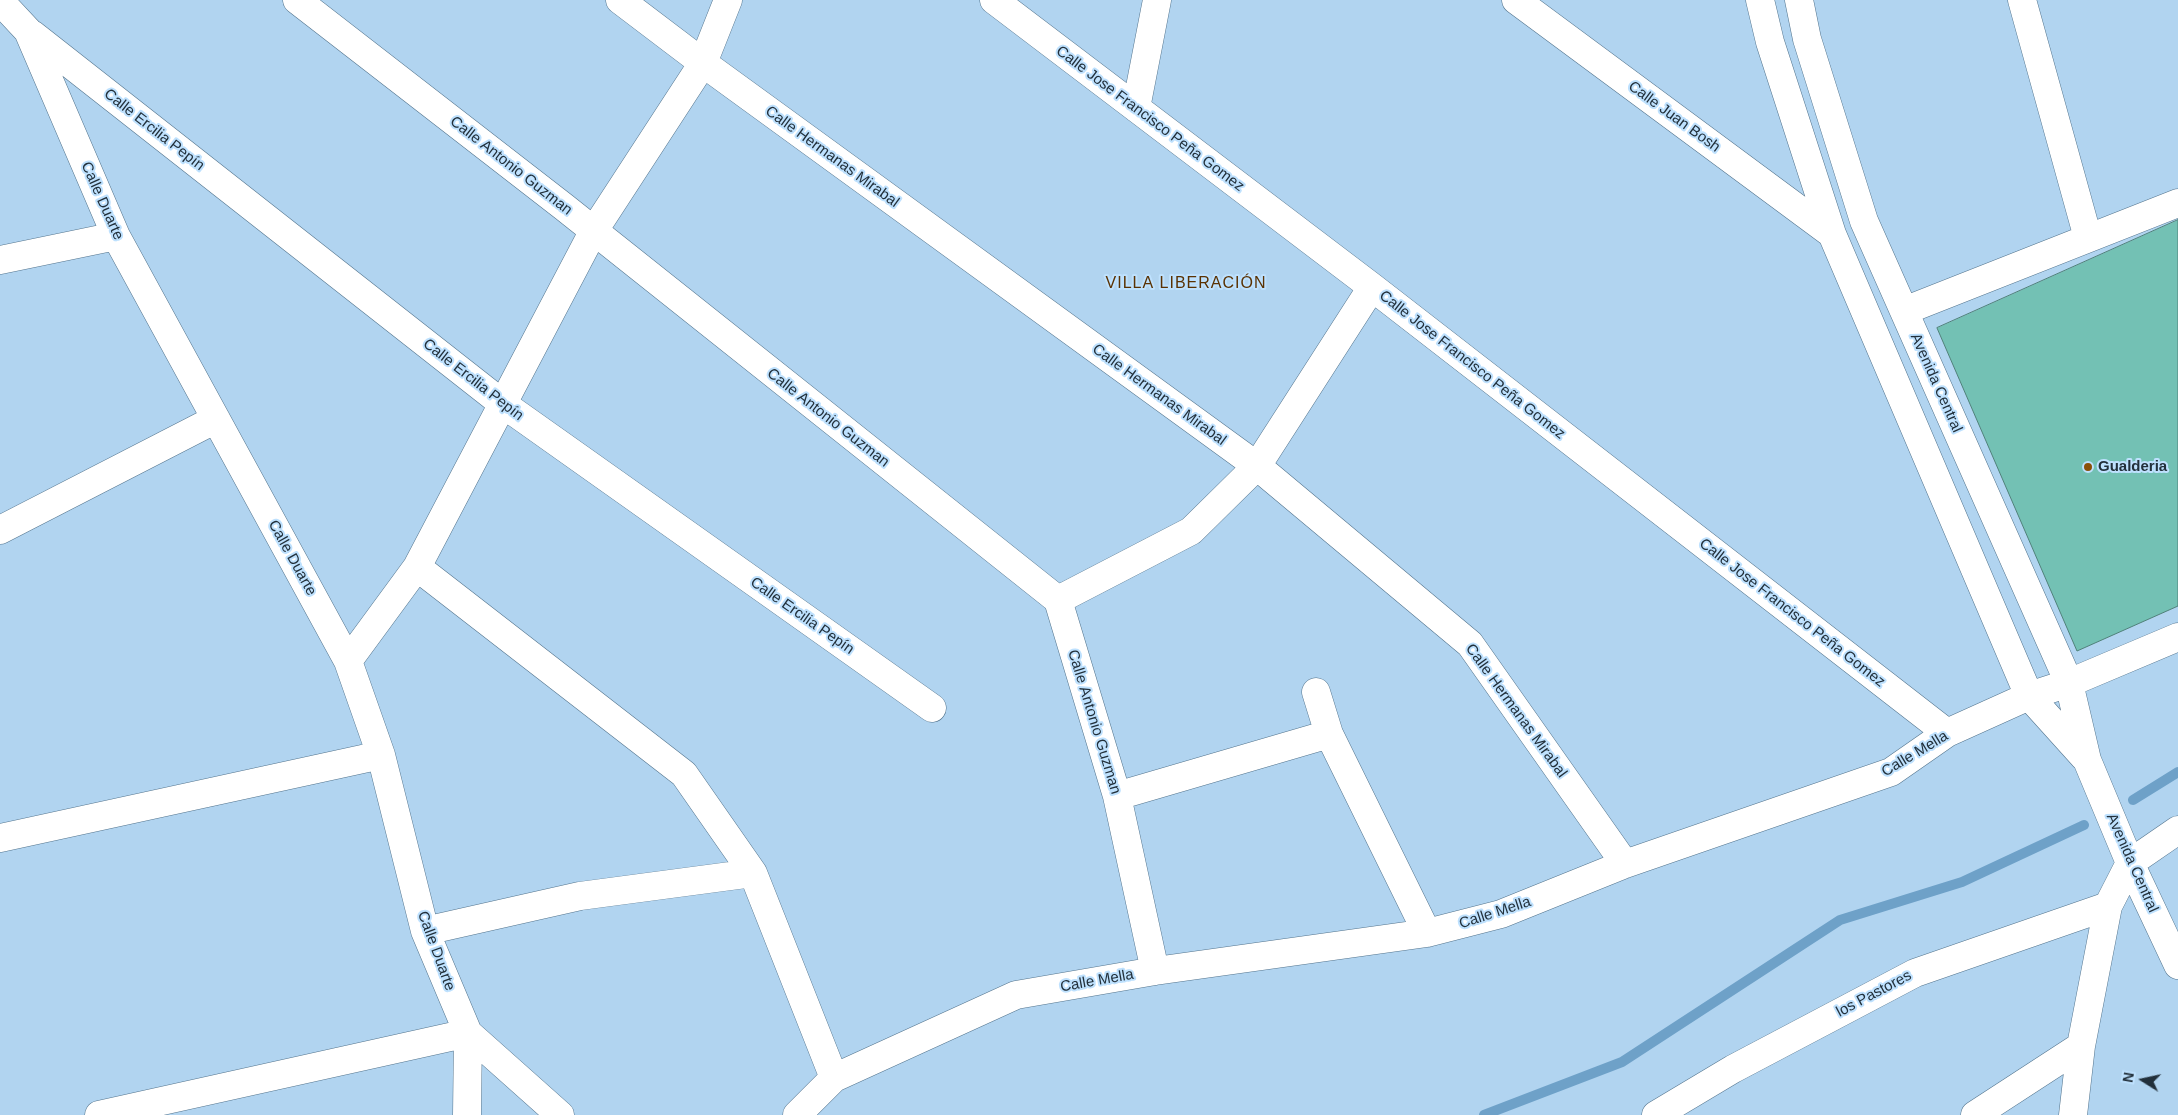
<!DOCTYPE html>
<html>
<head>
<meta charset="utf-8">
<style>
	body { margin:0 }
	#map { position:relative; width:2178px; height:1115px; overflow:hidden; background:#b1d4f0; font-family:Arial,sans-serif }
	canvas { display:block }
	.north { position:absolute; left:2118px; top:1055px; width:50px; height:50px; -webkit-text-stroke:4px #bee1fe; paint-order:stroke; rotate:280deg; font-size:14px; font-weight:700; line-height:20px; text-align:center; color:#22303b }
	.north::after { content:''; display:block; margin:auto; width:18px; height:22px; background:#22303b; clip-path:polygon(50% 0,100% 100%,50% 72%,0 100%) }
</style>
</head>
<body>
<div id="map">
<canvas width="2178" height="1115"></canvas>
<div class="north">N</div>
</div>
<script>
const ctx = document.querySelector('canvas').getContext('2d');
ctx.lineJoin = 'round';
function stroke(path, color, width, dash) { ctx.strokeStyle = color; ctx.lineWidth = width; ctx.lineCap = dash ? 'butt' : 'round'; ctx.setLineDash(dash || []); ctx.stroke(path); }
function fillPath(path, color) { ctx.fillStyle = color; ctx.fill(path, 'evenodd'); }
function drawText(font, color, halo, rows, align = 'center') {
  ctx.font = font + ' Arial,sans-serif'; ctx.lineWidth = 4; ctx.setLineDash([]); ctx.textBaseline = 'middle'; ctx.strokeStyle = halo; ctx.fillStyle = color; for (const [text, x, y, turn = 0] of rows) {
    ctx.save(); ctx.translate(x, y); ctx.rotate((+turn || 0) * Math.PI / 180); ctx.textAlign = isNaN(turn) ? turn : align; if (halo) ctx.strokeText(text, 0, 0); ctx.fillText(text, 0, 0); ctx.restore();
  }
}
stroke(new Path2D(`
	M 2133,800 L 2178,772
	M 1484,1115 L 1622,1062 L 1840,920 L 1962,882 L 2084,825`), '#6ea1c8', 10);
const building = new Path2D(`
	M 2178,220 L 2178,606 L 2077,651 L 1937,328 Z`);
fillPath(building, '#73c1b4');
stroke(building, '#508179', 1);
const minor = new Path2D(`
	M 297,0 L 564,207 L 1058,600 L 1117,796 L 1155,971
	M 620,0 L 703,63 L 1257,466 L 1470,644 L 1625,864
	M 994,0 L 1372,287 L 1947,733
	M 1516,0 L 1832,234
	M 1760,0 L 1770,42 L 1832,234 L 2029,696 L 2084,757
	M 1799,0 L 1807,39 L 1864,221 L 2069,683 L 2087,760 L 2130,863 L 2178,965
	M 2022,0 L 2088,238
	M 0,1 L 28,31 L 116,236 L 348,661 L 381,755 L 425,931 L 468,1033 L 560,1115
	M 32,34 L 503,404 L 932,708
	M 1136,108 L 1157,0
	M 0,260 L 116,236
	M 1904,311 L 2178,203
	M 0,530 L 216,419
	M 417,567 L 684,774 L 753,873 L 834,1078
	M 1058,600 L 1191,531 L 1257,466 L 1372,287
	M 348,661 L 417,567 L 593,232 L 703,63 L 728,0
	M 1316,692 L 1329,734 L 1427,933
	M 1117,796 L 1329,734
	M 0,838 L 381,755
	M 425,931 L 580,896 L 753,873
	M 99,1115 L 468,1033 L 467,1115
	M 797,1115 L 834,1078 L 1016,995 L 1155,971 L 1427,933 L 1501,914 L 1625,864 L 1891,772 L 1947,733 L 2029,696 L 2069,683 L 2178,637
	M 1656,1115 L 1733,1069 L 1915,973 L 2108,906
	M 1975,1115 L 2081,1046
	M 2073,1115 L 2081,1046 L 2108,906 L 2130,863 L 2178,830`);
stroke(minor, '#53748d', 29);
stroke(minor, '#fff', 28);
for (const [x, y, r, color] of [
	[2088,467,5,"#8a5009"]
]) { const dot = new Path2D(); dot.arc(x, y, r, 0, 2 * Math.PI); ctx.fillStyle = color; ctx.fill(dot); stroke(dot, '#bee1fe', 2); }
drawText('15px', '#22303b', '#bee1fe', [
	["Calle Juan Bosh",1674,117,36],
	["Calle Jose Francisco Peña Gomez",1150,119,37],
	["Calle Ercilia Pepín",154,130,38],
	["Calle Hermanas Mirabal",832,157,36],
	["Calle Antonio Guzman",511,166,38],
	["Calle Duarte",102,201,66],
	["Calle Jose Francisco Peña Gomez",1472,365,38],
	["Calle Ercilia Pepín",473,380,38],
	["Avenida Central",1936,383,66],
	["Calle Hermanas Mirabal",1159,395,36],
	["Calle Antonio Guzman",828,418,38],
	["Calle Duarte",292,558,61],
	["Calle Jose Francisco Peña Gomez",1792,613,38],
	["Calle Ercilia Pepín",802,616,35],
	["Calle Hermanas Mirabal",1516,711,54],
	["Calle Antonio Guzman",1094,722,73],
	["Calle Mella",1915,754,-31],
	["Avenida Central",2132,863,66],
	["Calle Mella",1495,913,-18],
	["Calle Duarte",436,951,70],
	["Calle Mella",1097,981,-10],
	["los Pastores",1874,994,-28]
]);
drawText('bold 15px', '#22303b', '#bee1fe', [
	["Gualderia",2098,467]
], 'left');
ctx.letterSpacing = '1px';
drawText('16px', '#5a3203', '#bee1fe', [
	["VILLA LIBERACIÓN",1186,284]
]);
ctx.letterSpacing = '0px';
</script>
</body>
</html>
